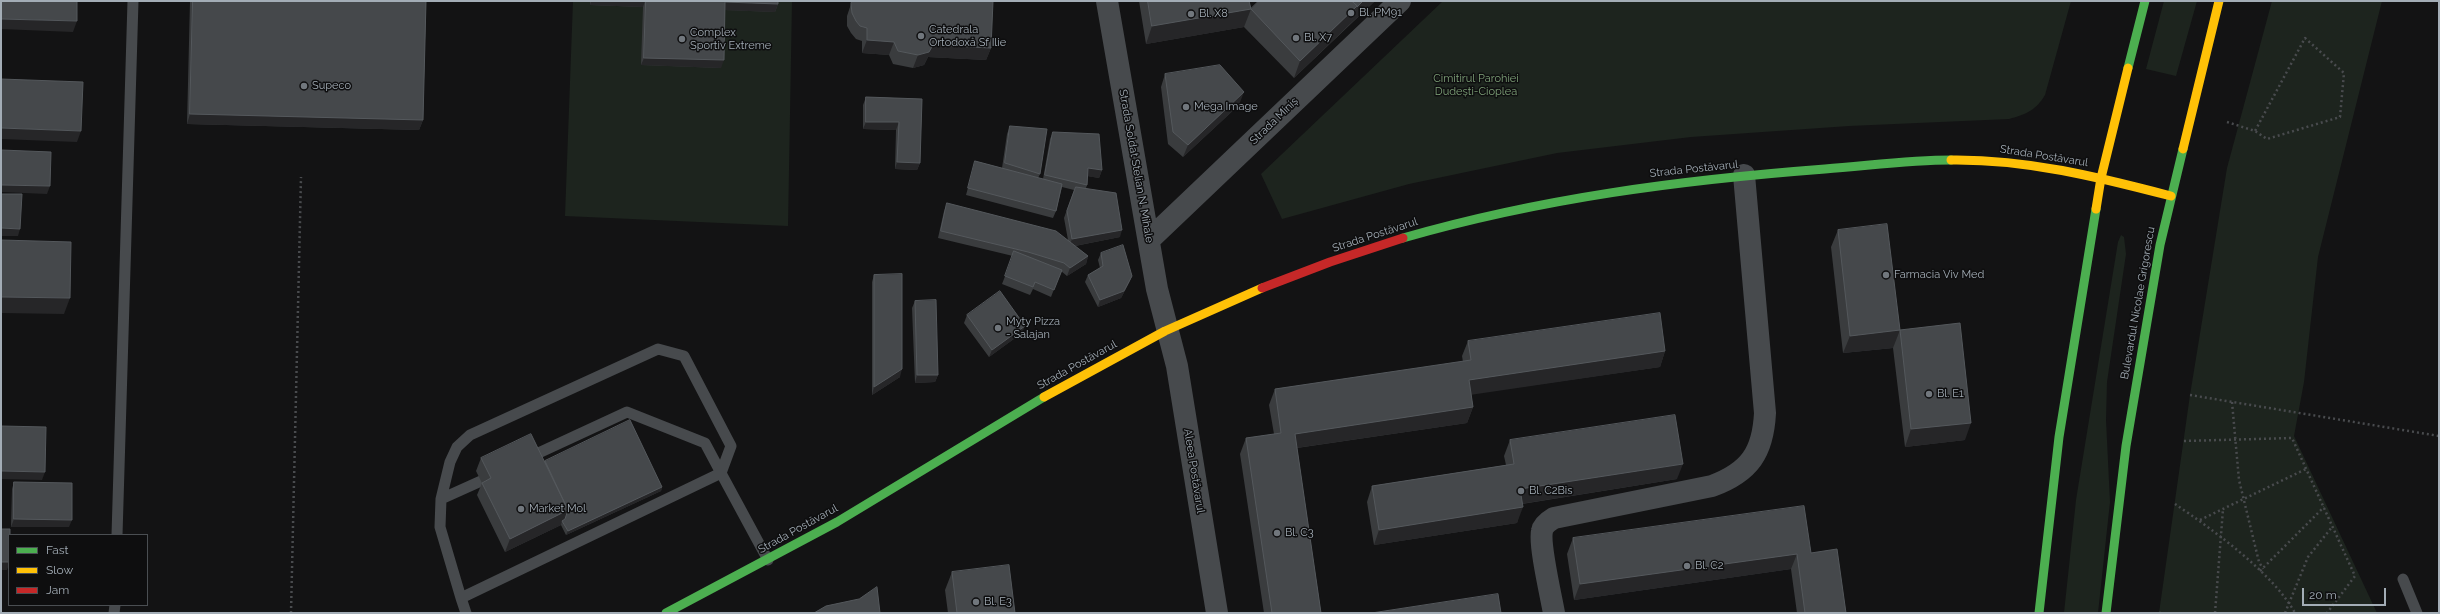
<!DOCTYPE html>
<html>
<head>
<meta charset="utf-8">
<style>
	body { margin:0 }
	#map { position:relative; width:2440px; height:614px; overflow:hidden; background:#131314; font-family:Raleway,sans-serif }
	canvas { display:block }
	.frame { position:absolute; inset:0; border:2px solid #a3adb6; pointer-events:none }
	.legend { position:absolute; left:8px; top:534px; width:140px; height:72px; box-sizing:border-box; background:#0e0e0f; border:1px solid #4a4e52; margin:0; padding:5px 7px; list-style:none; font-size:12px; color:#a3adb6 }
	.legend li { display:flex; align-items:center; gap:8px; height:20px }
	.legend b { width:20px; border:1px solid #4a4e52 }
	.scale { position:absolute; left:2302px; top:588px; width:84px; height:18px; box-sizing:border-box; border:2px solid #a3adb6; border-top:0; padding-left:5px; font-size:12px; line-height:14px; white-space:nowrap; color:#a3adb6; -webkit-text-stroke:3px #0e0e0f; paint-order:stroke }
</style>
</head>
<body>
<div id="map">
<canvas width="2440" height="614"></canvas>
<div class="frame"></div>
<ul class="legend">
<li><b style="height:5px;background:#4caf50"></b>Fast</li>
<li><b style="height:5px;background:#ffc107"></b>Slow</li>
<li><b style="height:5px;background:#c62828"></b>Jam</li>
</ul>
<div class="scale">20 m</div>
</div>
<script>
const ctx = document.querySelector('canvas').getContext('2d');
ctx.lineJoin = 'round';
function fillPath(path, color) { ctx.fillStyle = color; ctx.fill(path, 'evenodd'); }
function stroke(path, color, width, dash) { ctx.strokeStyle = color; ctx.lineWidth = width; ctx.lineCap = dash ? 'butt' : 'round'; ctx.setLineDash(dash || []); ctx.stroke(path); }
function drawText(font, color, halo, rows, align = 'center') {
  ctx.font = font + ' Raleway,sans-serif'; ctx.lineWidth = 3; ctx.setLineDash([]); ctx.textBaseline = 'middle'; ctx.strokeStyle = halo; ctx.fillStyle = color; for (const [text, x, y, turn = 0] of rows) {
    ctx.save(); ctx.translate(x, y); ctx.rotate((+turn || 0) * Math.PI / 180); ctx.textAlign = isNaN(turn) ? turn : align; if (halo) ctx.strokeText(text, 0, 0); ctx.fillText(text, 0, 0); ctx.restore();
  }
}
fillPath(new Path2D(`
	M 573,1 L 792,1 L 788,226 L 565,216 Z
	M 1443,1 L 2071,1 L 2045,95 C 2036,110 2027,114 2009,119 L 1849,126 L 1691,137 L 1557,153 L 1409,184 L 1282,219 L 1261,174 Z
	M 2164,1 L 2197,1 L 2176,76 L 2146,69 Z
	M 2272,1 L 2382,1 L 2318,257 L 2304,382 L 2294,436 L 2377,613 L 2159,613 L 2190,395 L 2227,168 Z
	M 2121,235 L 2124,237 L 2126,254 L 2107,382 L 2106,420 L 2110,502 L 2098,613 L 2064,613 L 2076,500 L 2118,242 Z`), '#1d241e');
stroke(new Path2D(`
	M 2227,122 L 2255,131 L 2267,139 L 2340,117 L 2344,73 L 2305,38 L 2255,131
	M 2190,395 L 2439,436
	M 2232,402 L 2239,480 L 2259,562 L 2263,569
	M 2184,441 L 2292,438 L 2355,576 L 2327,613
	M 2175,504 C 2212,529 2273,573 2295,613
	M 2200,520 L 2306,469
	M 2260,571 L 2324,507
	M 291,613 L 301,177
	M 2159,613 L 2161,613
	M 2215,613 L 2223,509
	M 2285,613 L 2308,557 L 2332,527`), '#494b4e', 2.5, [2, 3]);
stroke(new Path2D(`
	M 532,456 L 627,412 L 705,443 L 721,473
	M 441,499 L 481,481
	M 117,535 L 133,1
	M 2403,579 L 2417,613
	M 461,598 L 440,527 L 441,499 L 450,462 L 457,447 L 470,435 L 658,349 L 684,356 L 731,446 L 721,473
	M 114,613 L 115,605
	M 466,613 L 461,598 L 721,473 L 768,560`), '#474a4d', 11);
stroke(new Path2D(`
	M 1107,1 L 1157,289 L 1177,366 L 1217,613
	M 1149,240 L 1400,1
	M 1554,613 C 1551,596 1539,545 1542,531 C 1543,525 1549,521 1554,518 L 1712,486 C 1750,472 1763,452 1765,413 L 1744,175`), '#474a4d', 22);
stroke(new Path2D(`
	M 2128,68 L 2145,1
	M 1403,238 C 1542,198 1681,180 1825,169 C 1867,166 1909,160 1951,160
	M 666,613 L 837,522 L 1044,397
	M 2039,613 L 2059,437 L 2096,209
	M 2106,613 L 2126,446 L 2160,245 L 2183,149`), '#4caf50', 9);
stroke(new Path2D(`
	M 2183,149 L 2219,1
	M 1951,160 C 2027,159 2098,177 2171,196
	M 2096,209 L 2101,178 L 2128,68
	M 1044,397 L 1165,331 L 1262,288`), '#ffc107', 9);
stroke(new Path2D(`
	M 1262,288 L 1330,262 L 1403,238`), '#c62828', 9);
fillPath(new Path2D(`
	M 190,1 L 426,1 L 423,120 L 419,130 L 187,124 Z
	M 590,1 L 778,1 L 778,4 L 775,12 L 725,10 L 721,68 L 641,65 L 643,7 L 590,5 Z
	M 852,1 L 991,48 L 986,60 L 928,57 L 924,65 L 913,68 L 893,64 L 889,55 L 862,53 L 862,41 L 856,39 L 851,33 L 847,26 L 847,16 Z
	M 1139,1 L 1249,1 L 1251,9 L 1375,1 L 1294,78 L 1244,27 L 1146,44 Z
	M 1165,74 L 1239,105 L 1183,157 L 1168,144 L 1161,87 Z
	M 866,97 L 922,99 L 920,163 L 917,170 L 895,169 L 896,130 L 863,129 L 863,105 Z
	M 1010,126 L 1040,174 L 1038,178 L 1043,179 L 1050,139 L 1053,132 L 1102,170 L 1099,178 L 1088,176 L 1087,185 L 1086,188 L 1120,237 L 1075,246 L 1088,256 L 1086,264 L 1067,276 L 1061,271 L 1051,297 L 1033,289 L 1030,295 L 1002,284 L 1013,256 L 938,238 L 944,211 L 947,203 L 1068,240 L 1064,218 L 1074,190 L 1062,187 L 1056,211 L 1053,218 L 966,195 L 973,169 L 975,161 L 1002,168 L 1007,134 Z
	M 1838,230 L 1900,330 L 1965,440 L 1905,447 L 1893,348 L 1843,353 L 1831,247 Z
	M 1101,253 L 1132,276 L 1129,283 L 1121,298 L 1098,307 L 1085,282 L 1088,275 L 1100,268 L 1098,260 Z
	M 874,275 L 900,377 L 872,395 L 872,282 Z
	M 915,301 L 938,375 L 935,382 L 915,383 L 912,308 Z
	M 967,315 L 1022,333 L 989,357 L 964,323 Z
	M 1468,341 L 1665,351 L 1660,367 L 1471,394 L 1473,407 L 1467,423 L 1297,448 L 1321,613 L 1264,613 L 1240,454 L 1246,438 L 1274,434 L 1269,405 L 1275,389 L 1463,362 L 1462,356 Z
	M 1510,440 L 1677,479 L 1522,504 L 1517,523 L 1374,545 L 1367,502 L 1372,486 L 1506,465 L 1504,456 Z
	M 481,458 L 545,461 L 662,487 L 661,491 L 566,535 L 561,525 L 505,552 L 477,495 L 482,483 L 476,471 Z
	M 14,482 L 69,527 L 11,527 L 12,489 Z
	M 1573,538 L 1811,553 L 1846,613 L 1797,613 L 1791,569 L 1574,600 L 1567,554 Z
	M 952,572 L 1015,613 L 948,613 L 945,590 Z`), '#3a3c3e');
fillPath(new Path2D(`
	M 591,1 L 645,1 L 643,7 L 590,5 Z
	M 1363,1 L 1375,1 L 1350,24 L 1357,7 Z
	M 725,2 L 778,4 L 775,12 L 722,10 Z
	M 1357,6 L 1350,24 L 1294,78 L 1300,61 Z
	M 1251,9 L 1244,27 L 1146,44 L 1152,26 Z
	M 1,19 L 77,21 L 73,32 L 1,29 Z
	M 867,40 L 894,42 L 889,55 L 862,53 Z
	M 933,45 L 991,48 L 986,60 L 928,57 L 924,65 L 913,68 L 918,55 Z
	M 644,58 L 724,60 L 721,68 L 641,65 Z
	M 1244,92 L 1239,105 L 1183,157 L 1188,145 Z
	M 190,114 L 423,120 L 419,130 L 187,124 Z
	M 866,122 L 899,122 L 896,130 L 863,129 Z
	M 1,128 L 81,131 L 77,142 L 1,139 Z
	M 897,162 L 920,163 L 917,170 L 895,169 Z
	M 1088,168 L 1102,170 L 1099,178 L 1086,176 Z
	M 1,185 L 50,186 L 47,194 L 1,192 Z
	M 1,228 L 20,229 L 18,236 L 1,236 Z
	M 1122,230 L 1120,237 L 1069,247 L 1072,239 Z
	M 1088,256 L 1086,264 L 1067,276 L 1070,268 Z
	M 1132,276 L 1129,283 L 1121,298 L 1098,307 L 1100,300 Z
	M 1,297 L 70,298 L 64,314 L 1,313 Z
	M 1025,326 L 1022,333 L 989,357 L 992,350 Z
	M 1900,330 L 1893,348 L 1843,353 L 1850,336 Z
	M 1665,351 L 1660,367 L 1463,396 L 1469,380 Z
	M 902,369 L 900,377 L 872,395 L 874,387 Z
	M 917,375 L 938,375 L 935,382 L 915,383 Z
	M 1473,407 L 1467,423 L 1289,449 L 1295,434 Z
	M 1971,423 L 1965,440 L 1905,447 L 1911,429 Z
	M 1683,464 L 1677,479 L 1514,505 L 1520,489 Z
	M 1,471 L 45,472 L 42,480 L 1,479 Z
	M 662,487 L 661,491 L 566,535 L 568,531 Z
	M 1523,507 L 1517,523 L 1374,545 L 1379,530 Z
	M 568,510 L 564,523 L 562,521 L 561,525 L 505,552 L 510,539 Z
	M 14,519 L 72,520 L 69,527 L 11,527 Z
	M 1797,554 L 1791,569 L 1574,600 L 1580,584 Z
	M 1,562 L 9,562 L 9,565 L 7,570 L 1,570 Z`), '#262628');
const building = new Path2D(`
	M 1,1 L 77,1 L 77,21 L 1,19 Z
	M 193,1 L 426,1 L 423,120 L 190,114 Z
	M 646,1 L 778,1 L 778,4 L 725,2 L 724,60 L 644,58 Z
	M 852,1 L 993,1 L 991,48 L 933,45 L 929,52 L 918,55 L 898,51 L 894,42 L 867,40 L 867,28 L 860,26 L 856,21 L 852,13 L 851,4 Z
	M 1148,1 L 1249,1 L 1251,9 L 1152,26 Z
	M 1259,1 L 1352,1 L 1357,6 L 1300,61 L 1251,9 Z
	M 1352,1 L 1363,1 L 1357,7 L 1357,6 Z
	M 1220,65 L 1244,92 L 1188,145 L 1173,132 L 1165,74 Z
	M 1,79 L 83,82 L 81,131 L 1,128 Z
	M 866,97 L 922,99 L 920,163 L 897,162 L 899,122 L 866,122 Z
	M 1010,126 L 1047,129 L 1040,174 L 1005,163 Z
	M 1053,132 L 1099,134 L 1102,170 L 1088,168 L 1087,185 L 1045,175 Z
	M 1,150 L 51,152 L 50,186 L 1,185 Z
	M 975,161 L 1062,184 L 1056,211 L 968,188 Z
	M 1076,187 L 1116,193 L 1122,230 L 1072,239 L 1067,211 Z
	M 1,194 L 22,194 L 20,229 L 1,228 Z
	M 947,203 L 1056,231 L 1088,256 L 1070,268 L 1064,263 L 1028,252 L 941,231 Z
	M 1887,224 L 1900,330 L 1960,323 L 1971,423 L 1911,429 L 1900,330 L 1850,336 L 1838,230 Z
	M 1,240 L 71,242 L 70,298 L 1,297 Z
	M 1123,245 L 1132,276 L 1124,291 L 1100,300 L 1088,275 L 1103,266 L 1101,253 Z
	M 1014,251 L 1062,270 L 1054,290 L 1035,282 L 1033,287 L 1005,276 Z
	M 902,274 L 902,369 L 874,387 L 874,275 Z
	M 1000,291 L 1025,326 L 992,350 L 967,315 Z
	M 936,300 L 938,375 L 917,375 L 915,301 Z
	M 1660,313 L 1665,351 L 1469,380 L 1473,407 L 1295,434 L 1321,613 L 1272,613 L 1246,438 L 1281,433 L 1275,389 L 1471,360 L 1468,341 Z
	M 1675,415 L 1683,464 L 1520,489 L 1523,507 L 1379,530 L 1372,486 L 1514,464 L 1510,440 Z
	M 630,420 L 662,487 L 568,531 L 562,521 L 565,519 L 568,510 L 545,461 Z
	M 1,426 L 46,427 L 45,472 L 1,471 Z
	M 531,434 L 568,510 L 510,539 L 482,483 L 491,478 L 481,458 Z
	M 14,482 L 72,483 L 72,520 L 14,519 Z
	M 1804,506 L 1811,553 L 1837,549 L 1846,613 L 1805,613 L 1797,554 L 1580,584 L 1573,538 Z
	M 1,529 L 10,529 L 10,535 L 9,535 L 9,562 L 1,562 Z
	M 1009,565 L 1015,613 L 957,613 L 952,572 Z
	M 877,587 L 880,613 L 814,613 L 826,606 L 859,599 Z
	M 1498,594 L 1501,613 L 1372,613 Z`);
fillPath(building, '#45484b');
stroke(building, '#54585c', 1);
for (const [x, y, r, color] of [
	[1351,13,4,"#71777d"],
	[1191,14,4,"#71777d"],
	[921,36,4,"#71777d"],
	[1296,38,4,"#71777d"],
	[682,39,4,"#71777d"],
	[304,86,4,"#71777d"],
	[1186,107,4,"#71777d"],
	[1886,275,4,"#71777d"],
	[998,328,4,"#71777d"],
	[1929,394,4,"#71777d"],
	[1521,491,4,"#71777d"],
	[521,509,4,"#71777d"],
	[1277,533,4,"#71777d"],
	[1687,566,4,"#71777d"],
	[976,602,4,"#71777d"]
]) { const dot = new Path2D(); dot.arc(x, y, r, 0, 2 * Math.PI); ctx.fillStyle = color; ctx.fill(dot); stroke(dot, '#0e0e0f', 1.5); }
drawText('11px', '#a3adb6', '#0e0e0f', [
	["Bl. PM91",1359,13],
	["Bl. X8",1199,14],
	["Catedrala",929,30],
	["Ortodoxă Sf Ilie",929,43],
	["Complex",690,33],
	["Sportiv Extreme",690,46],
	["Bl. X7",1304,38],
	["Supeco",312,86],
	["Mega Image",1194,107],
	["Farmacia Viv Med",1894,275],
	["Myty Pizza",1006,322],
	["- Salajan",1006,335],
	["Bl. E1",1937,394],
	["Bl. C2Bis",1529,491],
	["Market Mol",529,509],
	["Bl. C3",1285,533],
	["Bl. C2",1695,566],
	["Bl. E3",984,602]
], 'left');
drawText('11px', '#7fa279', '#0e0e0f', [
	["Cimitirul Parohiei",1476,79],
	["Dudești-Cioplea",1476,92]
]);
drawText('11px', '#a3adb6', '#0e0e0f', [
	["Strada Miniș",1274,121,-44],
	["Strada Postăvarul",2044,156,9],
	["Strada Soldat Stelian N. Mihale",1136,166,80],
	["Strada Postăvarul",1694,169,-6],
	["Strada Postăvarul",1375,235,-18],
	["Bulevardul Nicolae Grigorescu",2138,303,-80],
	["Strada Postăvarul",1077,365,-29],
	["Aleea Postăvarul",1194,471,81],
	["Strada Postăvarul",798,529,-29]
]);
</script>
</body>
</html>
